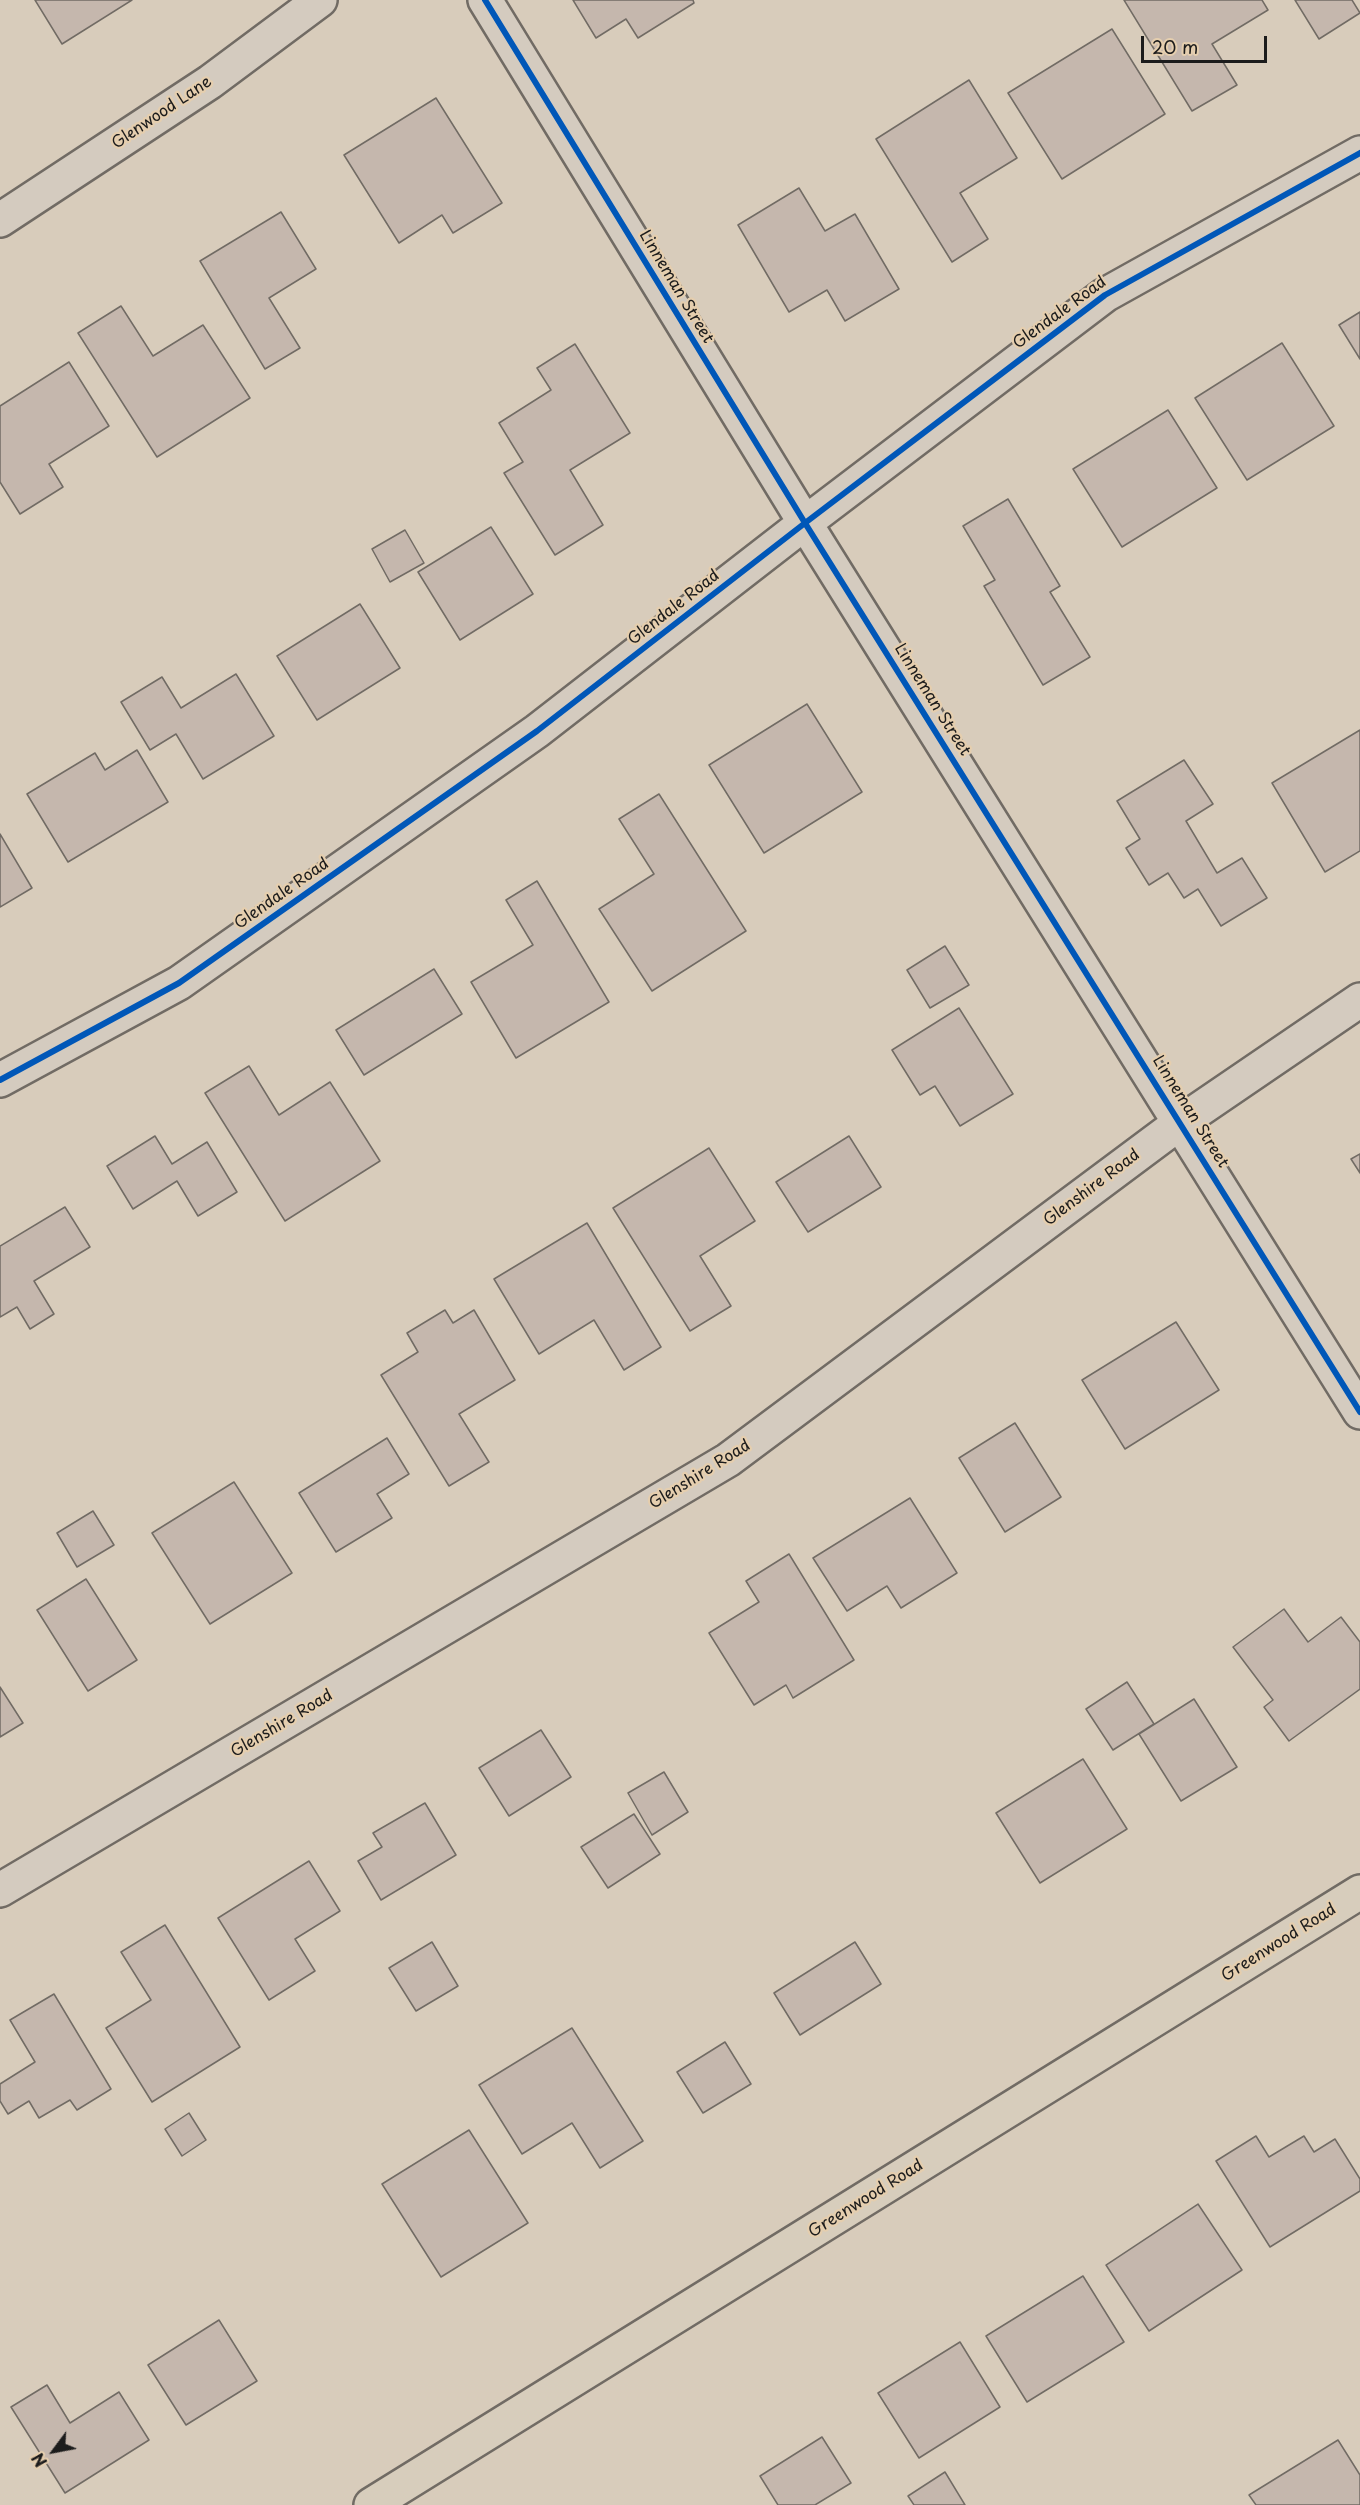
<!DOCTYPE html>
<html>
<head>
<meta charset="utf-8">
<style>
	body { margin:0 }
	#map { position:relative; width:1360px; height:2505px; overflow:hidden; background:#d8ccbb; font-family:"Playpen Sans",sans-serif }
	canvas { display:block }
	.north { position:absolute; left:24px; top:2421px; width:60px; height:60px; -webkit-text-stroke:4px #e5ceae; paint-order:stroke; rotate:238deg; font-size:16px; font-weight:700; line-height:24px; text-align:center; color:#1c1c1c }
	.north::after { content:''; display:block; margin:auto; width:21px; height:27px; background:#1c1c1c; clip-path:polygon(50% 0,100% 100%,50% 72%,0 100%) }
	.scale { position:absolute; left:1141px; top:36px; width:126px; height:27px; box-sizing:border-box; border:3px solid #1c1c1c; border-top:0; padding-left:8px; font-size:18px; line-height:21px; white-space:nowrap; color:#1c1c1c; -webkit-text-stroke:4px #e5ceae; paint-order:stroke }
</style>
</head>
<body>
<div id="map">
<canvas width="1360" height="2505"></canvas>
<div class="north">N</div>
<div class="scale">20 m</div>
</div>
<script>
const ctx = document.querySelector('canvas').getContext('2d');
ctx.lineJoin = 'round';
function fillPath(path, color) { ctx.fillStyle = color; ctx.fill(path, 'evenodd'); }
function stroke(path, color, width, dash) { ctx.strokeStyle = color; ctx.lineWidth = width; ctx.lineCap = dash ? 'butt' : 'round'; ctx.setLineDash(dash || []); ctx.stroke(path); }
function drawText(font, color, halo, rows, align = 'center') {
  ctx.font = font + ' "Playpen Sans",sans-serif'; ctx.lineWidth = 4.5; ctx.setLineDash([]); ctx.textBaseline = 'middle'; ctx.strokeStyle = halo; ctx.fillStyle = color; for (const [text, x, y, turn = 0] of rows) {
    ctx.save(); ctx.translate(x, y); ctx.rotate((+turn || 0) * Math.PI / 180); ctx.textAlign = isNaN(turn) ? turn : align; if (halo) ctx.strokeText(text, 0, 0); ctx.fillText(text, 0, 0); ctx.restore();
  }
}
const building = new Path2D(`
	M 35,0 L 132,0 L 62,44 Z
	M 573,0 L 693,0 L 694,3 L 638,38 L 626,19 L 596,38 Z
	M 1124,0 L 1262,0 L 1268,10 L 1212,44 L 1237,85 L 1192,111 Z
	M 1295,0 L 1352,0 L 1360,13 L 1319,39 Z
	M 1112,29 L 1165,114 L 1062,179 L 1008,93 Z
	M 969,80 L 1017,158 L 960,193 L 988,239 L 952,262 L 876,139 Z
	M 436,98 L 502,203 L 453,233 L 442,215 L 399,243 L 344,155 Z
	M 799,188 L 825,231 L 855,214 L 899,289 L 845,321 L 827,290 L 789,312 L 738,225 Z
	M 281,212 L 316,269 L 269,298 L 300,348 L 265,369 L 200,261 Z
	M 121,306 L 153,356 L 203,325 L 250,398 L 157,457 L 78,333 Z
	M 1360,312 L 1360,359 L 1339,325 Z
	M 1282,343 L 1334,426 L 1247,480 L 1195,398 Z
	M 575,344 L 630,433 L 570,470 L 603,525 L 555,555 L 504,473 L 523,462 L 499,423 L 551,390 L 537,368 Z
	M 69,362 L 109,426 L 49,464 L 63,487 L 20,514 L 0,482 L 0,406 Z
	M 1168,410 L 1217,488 L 1122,547 L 1073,469 Z
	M 1008,499 L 1060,586 L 1050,592 L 1090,657 L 1043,685 L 984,586 L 995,580 L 963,526 Z
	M 491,527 L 533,594 L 460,640 L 418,572 Z
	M 405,530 L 424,563 L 390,582 L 372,549 Z
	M 360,604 L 400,668 L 317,720 L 277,656 Z
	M 236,674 L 274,736 L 203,779 L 176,734 L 150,750 L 121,702 L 162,677 L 181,708 Z
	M 807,704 L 862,792 L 764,853 L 709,765 Z
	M 1360,730 L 1360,851 L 1325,872 L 1272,783 Z
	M 137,750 L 168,802 L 68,862 L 27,794 L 95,753 L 105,770 Z
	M 1184,760 L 1213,804 L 1186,821 L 1217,873 L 1242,858 L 1267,898 L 1221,926 L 1198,889 L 1184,898 L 1168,873 L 1149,885 L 1126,848 L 1140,839 L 1117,801 Z
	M 659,794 L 746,931 L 652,991 L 599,909 L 654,874 L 619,819 Z
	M 0,834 L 32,888 L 0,907 Z
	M 537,881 L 609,1002 L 516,1058 L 471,982 L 533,945 L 506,900 Z
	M 945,946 L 969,985 L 930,1008 L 907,970 Z
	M 434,969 L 462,1014 L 364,1075 L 336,1030 Z
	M 959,1008 L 1013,1094 L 960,1126 L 935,1086 L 920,1095 L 892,1050 Z
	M 249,1066 L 279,1115 L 330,1082 L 380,1161 L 285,1221 L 205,1093 Z
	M 155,1136 L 172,1164 L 207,1142 L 237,1192 L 198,1216 L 177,1181 L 133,1209 L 107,1166 Z
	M 849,1136 L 881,1187 L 808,1232 L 776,1182 Z
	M 709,1148 L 755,1221 L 700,1256 L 731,1306 L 690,1331 L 613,1208 Z
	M 1360,1154 L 1360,1173 L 1351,1159 Z
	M 65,1207 L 90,1247 L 34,1281 L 54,1314 L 30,1329 L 17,1307 L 0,1317 L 0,1246 Z
	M 587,1223 L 661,1347 L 624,1370 L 594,1320 L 539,1354 L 494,1279 Z
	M 445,1310 L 453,1323 L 474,1310 L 515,1380 L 459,1414 L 489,1462 L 449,1486 L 381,1375 L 418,1352 L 407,1333 Z
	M 1176,1322 L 1219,1390 L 1125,1449 L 1082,1380 Z
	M 1015,1423 L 1061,1497 L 1005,1532 L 959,1458 Z
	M 387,1438 L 409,1474 L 377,1494 L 392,1518 L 336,1552 L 299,1493 Z
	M 234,1482 L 292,1573 L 210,1624 L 152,1533 Z
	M 910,1498 L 957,1573 L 901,1608 L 887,1586 L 847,1611 L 813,1558 Z
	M 93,1511 L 114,1545 L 77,1567 L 57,1533 Z
	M 789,1554 L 854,1660 L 793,1698 L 786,1685 L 754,1705 L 709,1633 L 759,1602 L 746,1581 Z
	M 86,1579 L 137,1660 L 88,1691 L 37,1610 Z
	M 1284,1609 L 1308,1642 L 1341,1617 L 1360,1642 L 1360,1689 L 1289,1741 L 1264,1707 L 1273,1700 L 1233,1647 Z
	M 1127,1682 L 1154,1724 L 1113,1750 L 1086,1709 Z
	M 0,1687 L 23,1723 L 0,1737 Z
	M 1194,1699 L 1237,1767 L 1181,1801 L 1139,1734 Z
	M 541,1730 L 571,1777 L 509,1816 L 479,1768 Z
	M 1083,1759 L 1127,1829 L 1040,1883 L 996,1813 Z
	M 664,1772 L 688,1812 L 652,1835 L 628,1793 Z
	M 425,1803 L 456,1855 L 381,1900 L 358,1861 L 382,1847 L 373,1833 Z
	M 634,1814 L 660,1854 L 608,1888 L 581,1847 Z
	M 309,1861 L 340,1911 L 295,1939 L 315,1971 L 269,2000 L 218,1918 Z
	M 165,1925 L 240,2047 L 152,2102 L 106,2028 L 151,2000 L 121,1952 Z
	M 432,1942 L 458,1986 L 416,2011 L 389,1968 Z
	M 855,1942 L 881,1984 L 800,2035 L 774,1993 Z
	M 54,1994 L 111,2089 L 77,2110 L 70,2100 L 39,2118 L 29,2101 L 8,2114 L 0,2101 L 0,2084 L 35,2062 L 10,2020 Z
	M 572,2028 L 643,2141 L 600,2168 L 572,2123 L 522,2154 L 479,2085 Z
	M 725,2042 L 751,2084 L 703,2113 L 677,2072 Z
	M 189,2113 L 206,2140 L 182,2156 L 165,2129 Z
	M 469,2130 L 528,2223 L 441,2277 L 382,2184 Z
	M 1256,2136 L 1269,2157 L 1304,2136 L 1314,2152 L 1335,2139 L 1360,2179 L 1360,2191 L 1270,2247 L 1216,2161 Z
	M 1198,2204 L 1242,2270 L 1149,2331 L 1106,2265 Z
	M 1083,2276 L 1124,2342 L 1027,2402 L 986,2336 Z
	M 219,2320 L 257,2381 L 186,2425 L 148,2365 Z
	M 960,2342 L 1000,2407 L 919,2458 L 878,2393 Z
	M 47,2385 L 70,2423 L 119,2392 L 149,2440 L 65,2493 L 11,2407 Z
	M 822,2437 L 851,2483 L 815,2505 L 778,2505 L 760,2476 Z
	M 1338,2440 L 1360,2475 L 1360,2505 L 1256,2505 L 1249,2495 Z
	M 945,2472 L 965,2505 L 914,2505 L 908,2496 Z`);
fillPath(building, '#c5b7ad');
stroke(building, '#716b64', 1.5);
const minor = new Path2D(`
	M 485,0 L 805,523 L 1360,1412
	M 0,220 L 210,82 L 320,0
	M 0,1080 L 179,983 L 537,731 L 805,523 L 1105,295 L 1360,153
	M 0,1890 L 728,1460 L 1181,1122 L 1360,1000`);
const major = new Path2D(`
	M 371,2505 L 1360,1892`);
stroke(minor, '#716b64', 38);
stroke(major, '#716b64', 38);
stroke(minor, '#d4cbbf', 33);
stroke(major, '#d7cdbc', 33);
stroke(new Path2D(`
	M 485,0 L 805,523 L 1360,1412
	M 0,1080 L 179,983 L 537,731 L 805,523 L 1105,295 L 1360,153`), '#0057b8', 6);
drawText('16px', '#1c1c1c', '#e5ceae', [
	["Glenwood Lane",162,113,-34],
	["Linneman Street",676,287,59],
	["Glendale Road",1060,313,-36],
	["Glendale Road",674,608,-38],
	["Linneman Street",932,700,58],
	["Glendale Road",282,894,-35],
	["Linneman Street",1190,1112,58],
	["Glenshire Road",1092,1188,-37],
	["Glenshire Road",700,1475,-32],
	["Glenshire Road",282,1724,-31],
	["Greenwood Road",1279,1943,-32],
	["Greenwood Road",866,2199,-32]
]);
</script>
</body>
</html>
